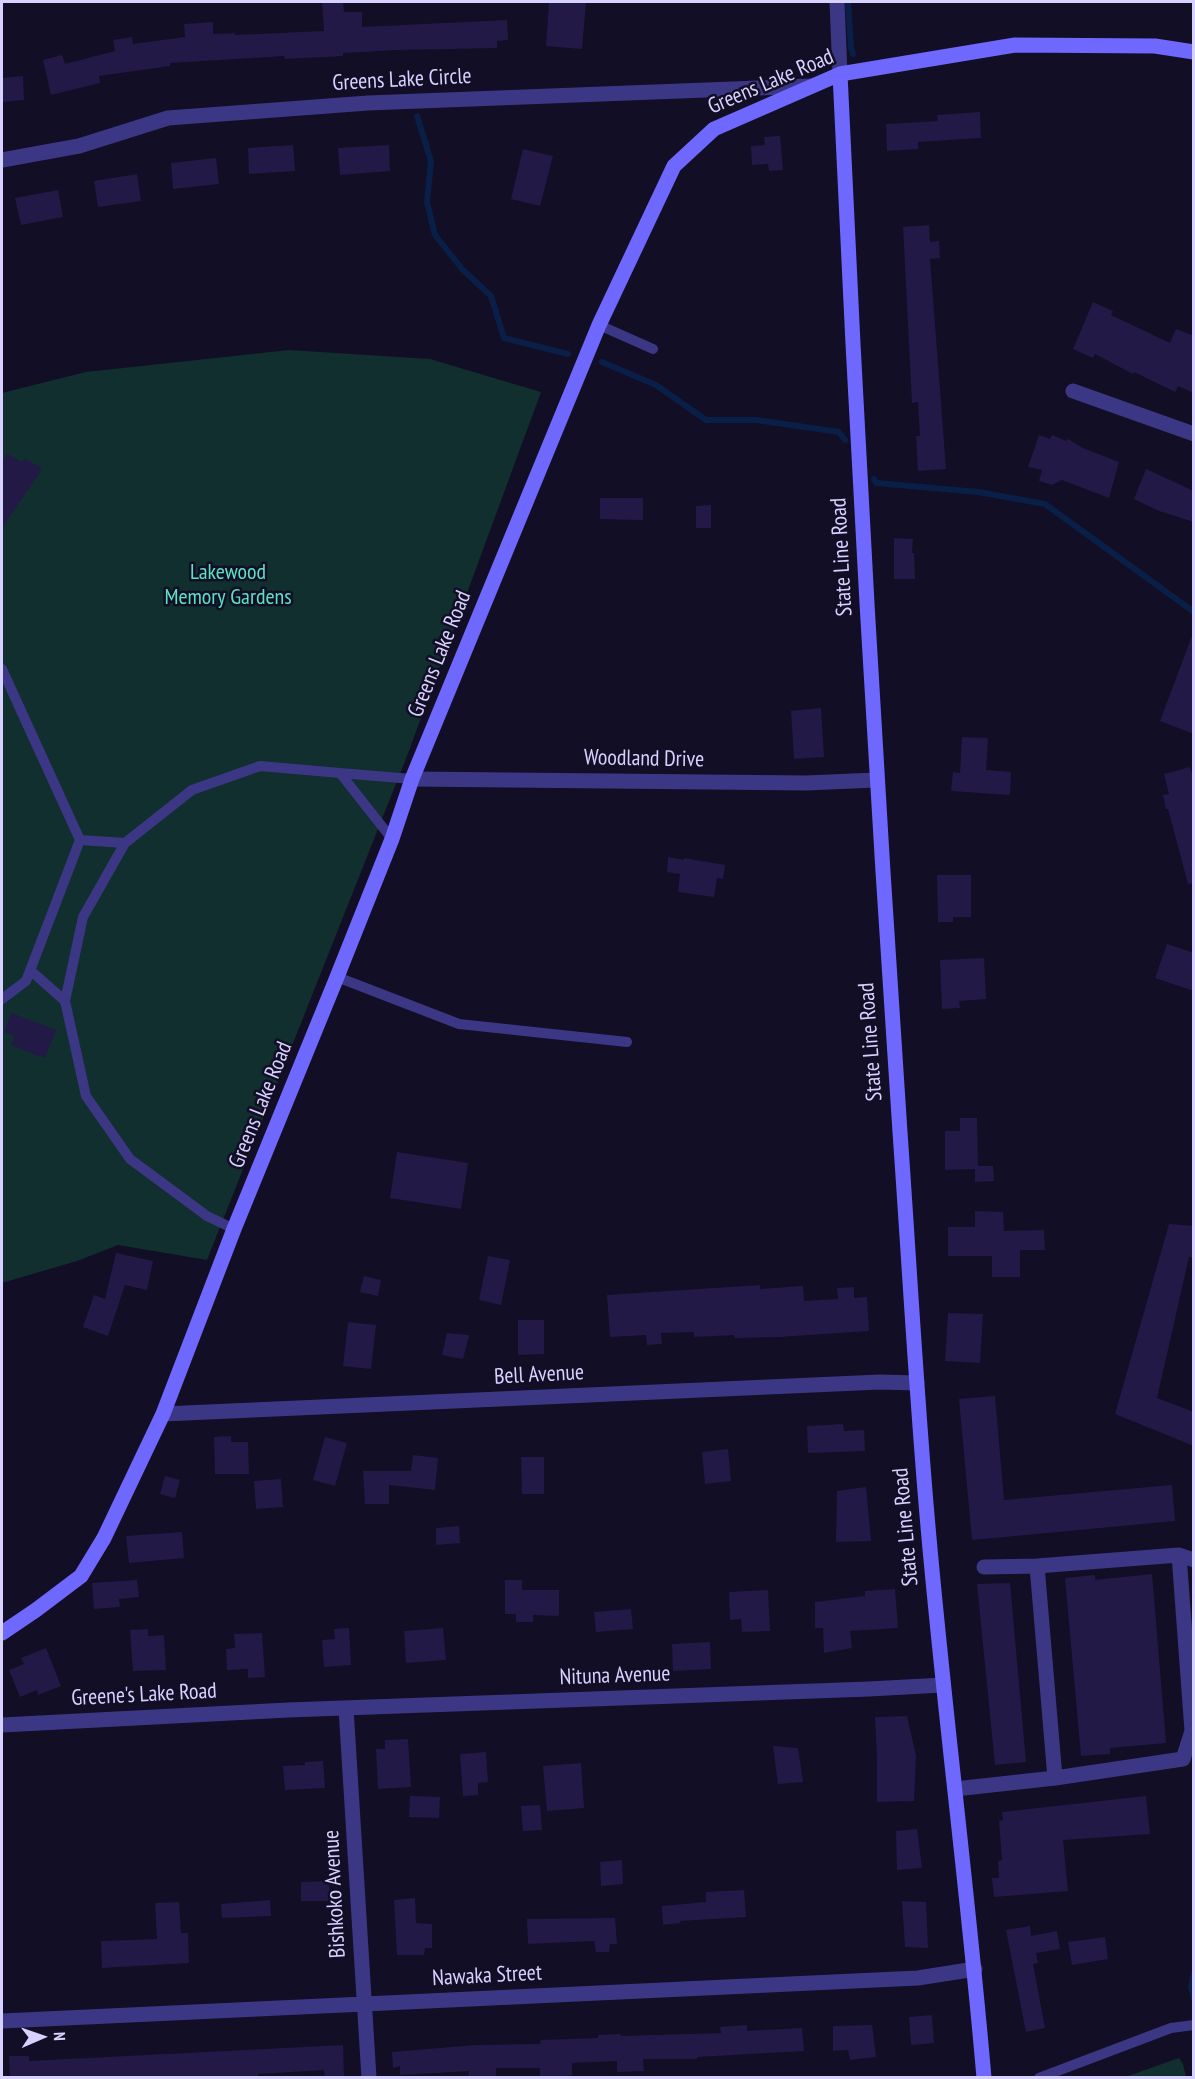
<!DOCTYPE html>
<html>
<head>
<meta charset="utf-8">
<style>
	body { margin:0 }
	#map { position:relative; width:1195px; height:2079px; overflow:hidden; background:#120e25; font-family:"PT Sans Narrow",sans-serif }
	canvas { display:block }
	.frame { position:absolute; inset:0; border:3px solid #d7d1ff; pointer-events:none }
	.north { position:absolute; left:12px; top:2007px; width:60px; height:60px; -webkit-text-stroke:4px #120e25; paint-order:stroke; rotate:88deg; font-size:16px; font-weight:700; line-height:24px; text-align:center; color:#d7d1ff }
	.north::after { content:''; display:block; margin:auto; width:21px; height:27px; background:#d7d1ff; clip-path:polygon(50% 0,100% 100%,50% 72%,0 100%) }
</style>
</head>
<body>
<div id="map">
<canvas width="1195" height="2079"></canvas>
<div class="frame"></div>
<div class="north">N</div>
</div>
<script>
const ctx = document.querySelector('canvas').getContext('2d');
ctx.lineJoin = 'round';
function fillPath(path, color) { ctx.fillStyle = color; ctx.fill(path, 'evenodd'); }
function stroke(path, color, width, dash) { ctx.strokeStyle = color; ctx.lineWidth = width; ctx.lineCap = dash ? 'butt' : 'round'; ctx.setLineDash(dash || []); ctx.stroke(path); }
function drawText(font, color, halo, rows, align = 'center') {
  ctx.font = font + ' "PT Sans Narrow",sans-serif'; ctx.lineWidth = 5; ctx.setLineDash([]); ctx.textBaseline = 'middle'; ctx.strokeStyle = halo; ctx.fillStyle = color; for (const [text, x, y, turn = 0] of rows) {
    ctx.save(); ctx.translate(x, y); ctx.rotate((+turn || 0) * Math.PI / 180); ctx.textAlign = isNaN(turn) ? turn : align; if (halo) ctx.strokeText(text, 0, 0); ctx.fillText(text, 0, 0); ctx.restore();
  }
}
fillPath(new Path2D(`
	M 289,350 L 430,359 L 541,392 L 407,756 L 207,1260 L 118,1245 L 77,1261 L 2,1283 L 2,393 L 86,372 Z
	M 1179,2058 L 1183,2064 L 1186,2077 L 1125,2077 Z`), '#102f2e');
stroke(new Path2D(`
	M 848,2 L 851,48 L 853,54
	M 417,116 L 431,161 L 427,202 L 435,235 L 463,270 L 491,296 L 504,338 L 568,354
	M 602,362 L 656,385 L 706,420 L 756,420 L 839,432 L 845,440
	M 874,479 L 876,483 L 978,492 L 1045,504 L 1194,612
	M 1194,1973 L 1191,1987 L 1194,1999`), '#0a1f47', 6);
fillPath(new Path2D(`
	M 322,2 L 343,2 L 344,12 L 362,12 L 362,27 L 507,20 L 508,40 L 497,41 L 497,48 L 397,50 L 343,53 L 343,56 L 285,59 L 284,56 L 170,63 L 170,66 L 99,76 L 100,83 L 51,95 L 43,60 L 62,55 L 65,64 L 115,51 L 113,40 L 132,37 L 133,44 L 185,37 L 184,24 L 213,22 L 213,34 L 235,33 L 235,35 L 324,31 Z
	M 549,2 L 586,2 L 582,49 L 546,46 Z
	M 23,76 L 24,100 L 2,102 L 2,78 Z
	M 980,112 L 981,138 L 918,142 L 918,149 L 887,151 L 886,124 L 938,121 L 937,115 Z
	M 780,136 L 783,170 L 769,171 L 768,164 L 752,165 L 751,146 L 765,145 L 764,137 Z
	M 293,145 L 295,171 L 249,174 L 248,148 Z
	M 389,145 L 390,171 L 340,175 L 338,148 Z
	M 523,149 L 553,156 L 540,206 L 511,199 Z
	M 216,158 L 219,184 L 173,189 L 171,163 Z
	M 137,174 L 141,201 L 98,207 L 94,181 Z
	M 58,190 L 63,217 L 21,225 L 15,198 Z
	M 929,225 L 930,242 L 939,241 L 940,258 L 930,259 L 946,469 L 918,471 L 916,436 L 920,436 L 918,402 L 912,403 L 903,227 Z
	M 1093,302 L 1113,311 L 1111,315 L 1170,343 L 1176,329 L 1194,336 L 1194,393 L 1178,386 L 1175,392 L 1134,372 L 1133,374 L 1095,354 L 1093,358 L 1073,349 Z
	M 1039,435 L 1050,439 L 1052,435 L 1066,441 L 1068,439 L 1083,448 L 1119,462 L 1109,498 L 1062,480 L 1052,485 L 1039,481 L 1042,470 L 1028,467 Z
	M 7,454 L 22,462 L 25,458 L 42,469 L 2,528 L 2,462 Z
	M 1146,469 L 1194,491 L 1194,522 L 1159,511 L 1134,499 Z
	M 600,498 L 643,498 L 643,520 L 600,519 Z
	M 711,505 L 711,528 L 696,528 L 696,506 Z
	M 894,538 L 913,539 L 912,553 L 914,553 L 915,579 L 894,579 Z
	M 1192,636 L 1194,636 L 1194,734 L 1160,721 Z
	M 821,708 L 824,757 L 794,759 L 791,711 Z
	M 962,737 L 988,738 L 986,770 L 1011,772 L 1010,795 L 951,791 L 953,772 L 960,773 Z
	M 1190,767 L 1194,781 L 1194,883 L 1188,884 L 1168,809 L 1166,809 L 1163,795 L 1169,794 L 1164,774 Z
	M 668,857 L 684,860 L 684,858 L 725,865 L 723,879 L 717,878 L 714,897 L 678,892 L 680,874 L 667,872 Z
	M 937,875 L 971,875 L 971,917 L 953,917 L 953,922 L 938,922 Z
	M 1167,944 L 1194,953 L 1194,991 L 1155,978 Z
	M 984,958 L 986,999 L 959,1001 L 960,1008 L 942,1009 L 940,960 Z
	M 11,1013 L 56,1030 L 45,1058 L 11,1045 L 15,1036 L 4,1032 Z
	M 960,1118 L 977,1118 L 978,1166 L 993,1166 L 994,1181 L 975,1182 L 975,1169 L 945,1170 L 945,1131 L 960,1131 Z
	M 397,1152 L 468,1163 L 461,1209 L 390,1198 Z
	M 975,1211 L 1003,1212 L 1004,1231 L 1044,1230 L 1045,1250 L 1020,1250 L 1020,1277 L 992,1277 L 992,1256 L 948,1256 L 948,1227 L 975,1227 Z
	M 1169,1224 L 1194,1226 L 1194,1258 L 1189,1257 L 1157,1398 L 1194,1412 L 1194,1446 L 1115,1414 Z
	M 116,1253 L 153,1261 L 147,1290 L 125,1285 L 108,1336 L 83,1327 L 94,1295 L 105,1299 Z
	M 488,1256 L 510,1260 L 501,1305 L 479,1300 Z
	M 364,1276 L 381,1280 L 378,1296 L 360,1292 Z
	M 760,1285 L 760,1289 L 803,1286 L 804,1301 L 838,1299 L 837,1288 L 854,1287 L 854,1298 L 867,1297 L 869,1331 L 779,1337 L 735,1338 L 734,1335 L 694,1337 L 694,1332 L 661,1333 L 662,1344 L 647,1345 L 646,1335 L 610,1337 L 607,1295 Z
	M 948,1313 L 983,1314 L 980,1363 L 945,1361 Z
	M 518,1320 L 544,1320 L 544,1354 L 518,1355 Z
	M 348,1322 L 376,1325 L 371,1369 L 343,1366 Z
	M 447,1333 L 469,1335 L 463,1359 L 442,1355 Z
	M 995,1396 L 1004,1500 L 1172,1485 L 1175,1521 L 972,1540 L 959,1399 Z
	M 843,1424 L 844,1431 L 864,1430 L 865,1451 L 808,1453 L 807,1426 Z
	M 231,1436 L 231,1442 L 248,1442 L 249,1474 L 215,1474 L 214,1437 Z
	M 325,1437 L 347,1443 L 335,1486 L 313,1480 Z
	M 728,1449 L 731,1481 L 705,1484 L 702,1452 Z
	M 413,1455 L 438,1458 L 435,1490 L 389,1485 L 389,1504 L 365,1504 L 363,1471 L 411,1471 Z
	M 521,1457 L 544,1457 L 544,1494 L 522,1494 Z
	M 165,1476 L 180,1480 L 175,1498 L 160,1494 Z
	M 281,1479 L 283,1507 L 256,1509 L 254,1481 Z
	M 866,1487 L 871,1541 L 836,1542 L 837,1491 Z
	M 459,1526 L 460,1543 L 436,1545 L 436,1528 Z
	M 182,1532 L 184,1558 L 129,1563 L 126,1536 Z
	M 1152,1574 L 1166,1743 L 1110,1748 L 1110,1754 L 1081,1756 L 1065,1578 L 1095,1575 L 1095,1580 Z
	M 137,1580 L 139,1597 L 119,1599 L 120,1607 L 94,1609 L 92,1583 Z
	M 505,1580 L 522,1580 L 522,1590 L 559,1590 L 559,1616 L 533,1615 L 533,1622 L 516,1622 L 516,1614 L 505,1614 Z
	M 1010,1583 L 1026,1762 L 995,1765 L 977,1584 Z
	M 895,1589 L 898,1628 L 850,1631 L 852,1648 L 824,1653 L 823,1628 L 815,1628 L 815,1602 L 865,1596 L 865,1591 Z
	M 768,1590 L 770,1631 L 742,1632 L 741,1619 L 730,1620 L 729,1592 Z
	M 631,1609 L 633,1629 L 596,1632 L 594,1612 Z
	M 349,1628 L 351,1665 L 324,1667 L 322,1640 L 335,1639 L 334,1629 Z
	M 443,1628 L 446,1660 L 406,1663 L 404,1631 Z
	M 148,1629 L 148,1636 L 164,1635 L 166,1670 L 133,1671 L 130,1630 Z
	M 262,1633 L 265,1677 L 248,1678 L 248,1669 L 227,1670 L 226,1649 L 235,1648 L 234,1634 Z
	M 710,1642 L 711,1669 L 673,1671 L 672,1644 Z
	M 46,1648 L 61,1686 L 38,1695 L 37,1690 L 20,1697 L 9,1670 L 24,1664 L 21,1658 Z
	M 907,1716 L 916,1756 L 914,1801 L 877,1802 L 877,1756 L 875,1717 Z
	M 408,1739 L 411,1787 L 378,1789 L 376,1749 L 385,1749 L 385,1740 Z
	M 773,1746 L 798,1748 L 803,1782 L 778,1784 Z
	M 486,1752 L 488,1782 L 478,1783 L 478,1795 L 463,1796 L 460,1754 Z
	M 323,1761 L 325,1788 L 285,1790 L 283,1766 L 305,1765 L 305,1762 Z
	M 581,1763 L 584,1808 L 547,1811 L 543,1766 Z
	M 410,1796 L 440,1797 L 439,1818 L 409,1817 Z
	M 1146,1796 L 1150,1834 L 1063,1840 L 1068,1891 L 994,1897 L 992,1878 L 999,1878 L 998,1861 L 1002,1860 L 999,1821 L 1003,1820 L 1002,1812 Z
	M 540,1805 L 542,1830 L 523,1831 L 521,1806 Z
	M 917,1829 L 922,1868 L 897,1870 L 896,1831 Z
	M 622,1860 L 623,1884 L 601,1886 L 600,1862 Z
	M 329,1881 L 330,1901 L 301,1901 L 301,1882 Z
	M 744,1890 L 746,1917 L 680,1921 L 680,1923 L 663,1925 L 662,1906 L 706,1902 L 706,1892 Z
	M 415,1898 L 416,1923 L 432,1924 L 432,1948 L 425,1948 L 424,1955 L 397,1955 L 394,1900 Z
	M 270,1900 L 271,1916 L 222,1918 L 221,1904 Z
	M 902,1901 L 926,1902 L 928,1948 L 905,1947 Z
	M 179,1902 L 181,1933 L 188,1933 L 189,1963 L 102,1968 L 101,1941 L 157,1939 L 155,1903 Z
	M 615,1918 L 617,1944 L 610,1944 L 609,1952 L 596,1952 L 594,1941 L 528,1944 L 527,1919 Z
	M 1030,1926 L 1031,1936 L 1057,1931 L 1060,1949 L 1036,1953 L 1038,1963 L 1033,1964 L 1045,2028 L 1026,2032 L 1006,1930 Z
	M 1105,1937 L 1108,1959 L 1072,1965 L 1068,1942 Z
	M 932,2015 L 934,2043 L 911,2045 L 909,2017 Z
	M 747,2025 L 747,2031 L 802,2028 L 804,2051 L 697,2057 L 697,2059 L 643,2059 L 644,2071 L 617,2072 L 617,2061 L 572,2063 L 572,2075 L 555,2078 L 540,2078 L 540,2068 L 496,2068 L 496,2078 L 469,2078 L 469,2071 L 400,2075 L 400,2066 L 393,2068 L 392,2052 L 476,2045 L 540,2044 L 541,2040 L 598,2038 L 598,2035 L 620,2034 L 621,2036 L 721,2033 L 720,2027 Z
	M 872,2025 L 876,2057 L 850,2060 L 848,2050 L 833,2051 L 833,2026 Z
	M 343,2045 L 344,2076 L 325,2077 L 324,2070 L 258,2074 L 258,2077 L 250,2078 L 10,2078 L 9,2056 L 29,2056 L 29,2061 Z`), '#231946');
stroke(new Path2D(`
	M 599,325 L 653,349
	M 2,669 L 80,840 L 26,981 L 2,999
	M 340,773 L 412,779
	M 80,840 L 125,843 L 192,790 L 260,766 L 340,773 L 392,839
	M 30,970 L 65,1001 L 86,1096 L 130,1159 L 207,1216 L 234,1229
	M 337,977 L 459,1024 L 627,1042
	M 65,1001 L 83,917 L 125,843
	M 1039,2078 L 1171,2028 L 1194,2025`), '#3c3785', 10);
stroke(new Path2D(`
	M 837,2 L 840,74
	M 2,160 L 79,146 L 168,118 L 368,103 L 810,86
	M 1073,391 L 1194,434
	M 412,779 L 806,783 L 876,780
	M 163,1414 L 880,1382 L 917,1383
	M 1037,1566 L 1055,1778 L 1183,1759 L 1192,1731 L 1179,1555
	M 984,1567 L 1037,1566 L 1179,1555 L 1194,1560
	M 346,1708 L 369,2078
	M 2,1725 L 288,1710 L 869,1689 L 943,1685
	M 955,1789 L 1055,1778
	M 2,2021 L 918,1978 L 975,1969`), '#3c3785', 15);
stroke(new Path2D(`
	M 840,74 C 856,427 876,780 900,1132 C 909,1260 916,1388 927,1515 C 943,1703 968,1890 984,2078
	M 2,1633 L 36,1610 L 81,1576 L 104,1538 L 163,1414 L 234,1229 L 337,977 L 392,839 L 412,779 L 599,325 L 674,166 L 714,129 L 840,74 L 1015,45 L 1155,46 L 1194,52`), '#6f68ff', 15);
drawText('22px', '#d7d1ff', '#120e25', [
	["Greens Lake Circle",402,80,-3],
	["Greens Lake Road",771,82,-23],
	["State Line Road",842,557,-93],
	["Greens Lake Road",440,654,-68],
	["Woodland Drive",644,759,1],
	["State Line Road",871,1042,-94],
	["Greens Lake Road",261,1105,-68],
	["Bell Avenue",539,1375,-3],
	["State Line Road",906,1527,-95],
	["Nituna Avenue",615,1676,-2],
	["Greene's Lake Road",144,1695,-3],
	["Bishkoko Avenue",335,1894,-93],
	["Nawaka Street",487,1976,-3]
]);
drawText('22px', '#59e3c3', '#120e25', [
	["Lakewood",228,573],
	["Memory Gardens",228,598]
]);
</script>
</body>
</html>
